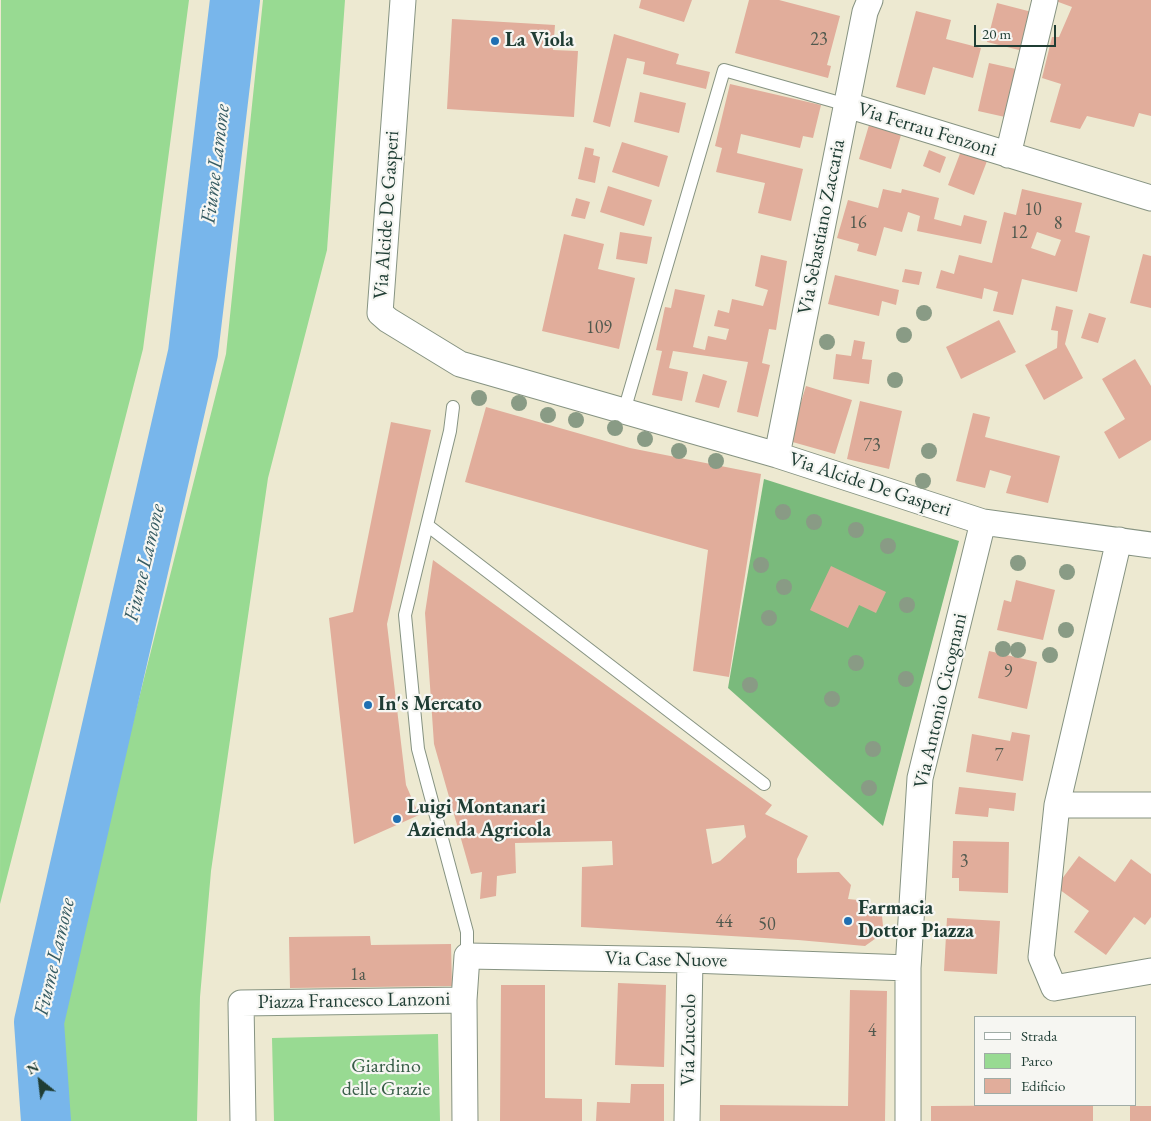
<!DOCTYPE html>
<html>
<head>
<meta charset="utf-8">
<style>
	body { margin:0 }
	#map { position:relative; width:1151px; height:1121px; overflow:hidden; background:#ede9d1; font-family:"EB Garamond",serif }
	canvas { display:block }
	.legend { position:absolute; left:974px; top:1016px; width:162px; height:90px; box-sizing:border-box; background:#f6f6f2; border:1px solid #a0aca6; margin:0; padding:6px 9px; list-style:none; font-size:15px; color:#1f3d34 }
	.legend li { display:flex; align-items:center; gap:10px; height:25px }
	.legend b { width:25px; border:1px solid #a0aca6 }
	.north { position:absolute; left:15px; top:1056px; width:50px; height:50px; -webkit-text-stroke:4px #f6f6f2; paint-order:stroke; rotate:331deg; font-size:14px; font-weight:700; line-height:20px; text-align:center; color:#1f3d34 }
	.north::after { content:''; display:block; margin:auto; width:18px; height:22px; background:#1f3d34; clip-path:polygon(50% 0,100% 100%,50% 72%,0 100%) }
	.scale { position:absolute; left:974px; top:25px; width:82px; height:22px; box-sizing:border-box; border:2px solid #1f3d34; border-top:0; padding-left:6px; font-size:15px; line-height:18px; white-space:nowrap; color:#1f3d34; -webkit-text-stroke:4px #f6f6f2; paint-order:stroke }
</style>
</head>
<body>
<div id="map">
<canvas width="1151" height="1121"></canvas>
<ul class="legend">
<li><b style="height:6px;background:#fff"></b>Strada</li>
<li><b style="height:14px;background:#98da92"></b>Parco</li>
<li><b style="height:14px;background:#e1ad9b"></b>Edificio</li>
</ul>
<div class="north">N</div>
<div class="scale">20 m</div>
</div>
<script>
const ctx = document.querySelector('canvas').getContext('2d');
ctx.lineJoin = 'round';
function fillPath(path, color) { ctx.fillStyle = color; ctx.fill(path, 'evenodd'); }
function stroke(path, color, width, dash) { ctx.strokeStyle = color; ctx.lineWidth = width; ctx.lineCap = dash ? 'butt' : 'round'; ctx.setLineDash(dash || []); ctx.stroke(path); }
function drawText(font, color, halo, rows, align = 'center') {
  ctx.font = font + ' "EB Garamond",serif'; ctx.lineWidth = 4.5; ctx.setLineDash([]); ctx.textBaseline = 'middle'; ctx.strokeStyle = halo; ctx.fillStyle = color; for (const [text, x, y, turn = 0] of rows) {
    ctx.save(); ctx.translate(x, y); ctx.rotate((+turn || 0) * Math.PI / 180); ctx.textAlign = isNaN(turn) ? turn : align; if (halo) ctx.strokeText(text, 0, 0); ctx.fillText(text, 0, 0); ctx.restore();
  }
}
fillPath(new Path2D(`
	M 1,0 L 189,0 L 143,349 L 0,904 Z
	M 263,0 L 345,0 L 327,250 L 268,478 L 211,871 L 200,997 L 197,1121 L 69,1121 L 62,1003 L 226,354 Z
	M 438,1034 L 440,1121 L 274,1121 L 272,1038 Z`), '#98da92');
fillPath(new Path2D(`
	M 764,479 L 959,541 L 883,826 L 728,688 Z`), '#7aba7c');
stroke(new Path2D(`
	M 46,1121 L 39,1022 L 193,353 L 235,0`), '#78b6eb', 50);
fillPath(new Path2D(`
	M 641,0 L 692,0 L 684,22 L 639,8 Z
	M 749,0 L 779,0 L 840,16 L 827,65 L 831,66 L 828,78 L 735,53 Z
	M 1053,0 L 1151,0 L 1151,116 L 1139,113 L 1134,127 L 1087,116 L 1080,129 L 1050,122 L 1061,84 L 1042,78 L 1052,37 L 1059,37 L 1072,7 Z
	M 997,3 L 1032,12 L 1023,51 L 987,42 Z
	M 916,11 L 951,20 L 946,39 L 981,48 L 973,78 L 933,67 L 925,95 L 896,87 Z
	M 452,19 L 555,25 L 553,50 L 578,51 L 574,117 L 447,109 Z
	M 614,34 L 679,54 L 676,64 L 710,72 L 706,89 L 643,74 L 645,62 L 627,58 L 610,127 L 593,122 Z
	M 989,63 L 1016,69 L 1005,117 L 978,111 Z
	M 730,84 L 821,105 L 813,138 L 803,136 L 800,148 L 741,134 L 737,153 L 803,169 L 791,221 L 758,213 L 765,183 L 716,172 L 722,148 L 715,146 Z
	M 640,92 L 686,103 L 679,133 L 634,122 Z
	M 869,125 L 901,135 L 891,169 L 859,159 Z
	M 622,142 L 668,156 L 659,187 L 612,172 Z
	M 585,147 L 594,149 L 593,155 L 600,157 L 595,183 L 578,179 Z
	M 929,150 L 946,157 L 940,173 L 923,166 Z
	M 961,151 L 987,161 L 974,195 L 948,185 Z
	M 608,186 L 652,200 L 644,226 L 600,212 Z
	M 883,189 L 901,193 L 902,189 L 939,198 L 934,219 L 961,226 L 964,215 L 987,221 L 981,244 L 917,231 L 920,216 L 908,212 L 902,232 L 884,227 L 876,256 L 857,251 L 859,244 L 837,238 L 848,200 L 878,208 Z
	M 1022,189 L 1082,203 L 1075,232 L 1090,236 L 1077,292 L 1022,279 L 1013,315 L 993,311 L 998,292 L 984,288 L 982,299 L 936,288 L 941,270 L 954,274 L 959,255 L 992,263 L 1004,212 L 1016,215 ZM 1037,232 L 1061,240 L 1055,256 L 1031,248 Z
	M 576,198 L 590,202 L 585,219 L 571,216 Z
	M 620,232 L 652,237 L 647,264 L 616,259 Z
	M 564,234 L 604,244 L 598,269 L 635,278 L 619,349 L 542,331 Z
	M 1143,254 L 1151,256 L 1151,308 L 1130,303 Z
	M 761,255 L 787,261 L 776,330 L 769,329 L 762,363 L 770,365 L 758,417 L 737,412 L 748,362 L 673,351 L 669,368 L 688,372 L 682,401 L 652,395 L 662,351 L 656,350 L 665,307 L 671,308 L 675,289 L 705,295 L 693,347 L 705,350 L 708,336 L 726,340 L 729,329 L 714,326 L 718,310 L 729,313 L 732,299 L 763,306 L 768,290 L 755,286 Z
	M 905,269 L 922,272 L 919,285 L 902,282 Z
	M 835,275 L 899,290 L 896,305 L 882,301 L 879,316 L 828,304 Z
	M 1056,306 L 1073,310 L 1065,344 L 1083,378 L 1044,400 L 1025,365 L 1057,348 L 1058,331 L 1051,330 Z
	M 1089,313 L 1106,318 L 1098,343 L 1081,338 Z
	M 999,320 L 1016,352 L 961,379 L 946,347 Z
	M 854,340 L 865,342 L 862,359 L 872,360 L 869,384 L 833,379 L 836,354 L 851,356 Z
	M 1135,359 L 1151,386 L 1151,440 L 1119,459 L 1104,432 L 1125,419 L 1102,379 Z
	M 703,374 L 727,381 L 719,408 L 695,402 Z
	M 806,386 L 852,400 L 835,454 L 789,441 Z
	M 860,401 L 902,411 L 889,469 L 847,459 Z
	M 486,407 L 630,448 L 761,474 L 729,677 L 693,671 L 708,550 L 465,482 Z
	M 973,413 L 990,417 L 985,437 L 1060,456 L 1048,503 L 1006,493 L 1011,476 L 990,470 L 985,488 L 956,481 Z
	M 391,422 L 431,430 L 387,624 L 406,785 L 419,815 L 354,844 L 329,618 L 353,612 Z
	M 433,560 L 772,805 L 765,814 L 808,836 L 797,859 L 797,873 L 839,872 L 851,885 L 848,899 L 868,901 L 876,906 L 882,916 L 883,926 L 879,936 L 865,946 L 798,940 L 581,927 L 582,867 L 613,865 L 612,841 L 515,843 L 516,873 L 497,876 L 496,896 L 480,899 L 482,872 L 471,874 L 434,744 L 425,613 ZM 744,825 L 746,837 L 720,861 L 712,864 L 706,829 Z
	M 831,566 L 886,592 L 876,613 L 859,605 L 848,628 L 810,610 Z
	M 1016,580 L 1055,590 L 1043,640 L 997,630 L 1004,600 L 1011,602 Z
	M 989,651 L 1037,662 L 1027,709 L 978,698 Z
	M 1012,732 L 1030,735 L 1023,781 L 966,772 L 972,734 L 1010,741 Z
	M 959,787 L 1016,793 L 1014,811 L 989,808 L 988,817 L 955,814 Z
	M 953,841 L 1009,842 L 1008,893 L 959,891 L 959,878 L 952,878 Z
	M 1079,856 L 1115,882 L 1131,859 L 1151,874 L 1151,917 L 1145,925 L 1134,917 L 1106,955 L 1074,932 L 1089,911 L 1056,887 Z
	M 947,918 L 1000,921 L 997,974 L 944,971 Z
	M 370,936 L 371,945 L 451,944 L 452,986 L 290,988 L 289,937 Z
	M 618,983 L 666,985 L 664,1067 L 615,1065 Z
	M 501,985 L 545,985 L 545,1098 L 582,1099 L 582,1121 L 500,1121 Z
	M 850,990 L 887,991 L 885,1121 L 720,1121 L 720,1105 L 848,1106 Z
	M 631,1084 L 664,1084 L 664,1121 L 596,1121 L 597,1102 L 630,1103 Z
	M 1093,1105 L 1093,1121 L 931,1121 L 931,1106 Z
	M 1130,1106 L 1151,1106 L 1151,1121 L 1130,1121 Z`), '#e1ad9b');
const lane = new Path2D(`
	M 453,407 L 450,431 L 405,615 L 418,749 L 467,932 L 467,956
	M 624,411 L 724,70 L 847,105
	M 427,525 L 764,784`);
const street = new Path2D(`
	M 403,0 L 380,313 L 388,320 L 460,364 L 777,455 L 983,522 L 1151,545
	M 847,105 L 1151,198
	M 1008,155 L 1045,0
	M 777,455 L 865,12 L 870,0
	M 1119,540 L 1057,805 L 1151,805
	M 1057,805 L 1041,957 L 1054,988 L 1151,971
	M 243,1121 L 241,1003 L 464,1000
	M 465,1121 L 464,1000 L 467,956 L 690,960 L 908,968
	M 687,1121 L 690,960
	M 908,1121 L 908,968 L 920,778 L 983,522`);
stroke(lane, '#869382', 14);
stroke(street, '#869382', 27);
stroke(lane, '#fff', 12);
stroke(street, '#fff', 25);
ctx.fillStyle = '#899b85';
for (const [x, y] of [
	[924,313],
	[904,335],
	[827,342],
	[895,380],
	[479,398],
	[519,403],
	[548,415],
	[576,420],
	[615,428],
	[645,439],
	[679,451],
	[929,451],
	[716,461],
	[923,481],
	[783,512],
	[814,522],
	[856,530],
	[888,546],
	[1018,563],
	[761,565],
	[1067,572],
	[784,587],
	[907,605],
	[769,618],
	[1066,630],
	[1003,649],
	[1018,650],
	[1050,655],
	[856,663],
	[906,679],
	[750,685],
	[832,699],
	[873,749],
	[869,788]
]) { ctx.beginPath(); ctx.arc(x, y, 8, 0, 2 * Math.PI); ctx.fill(); }
for (const [x, y, r, color] of [
	[495,41,5,"#1f6fb2"],
	[368,705,5,"#1f6fb2"],
	[397,819,5,"#1f6fb2"],
	[848,921,5,"#1f6fb2"]
]) { const dot = new Path2D(); dot.arc(x, y, r, 0, 2 * Math.PI); ctx.fillStyle = color; ctx.fill(dot); stroke(dot, '#f6f6f2', 2); }
drawText('18px', '#50594e', null, [
	["23",819,40],
	["10",1033,210],
	["16",858,223],
	["8",1058,224],
	["12",1019,233],
	["109",599,328],
	["73",872,446],
	["9",1008,672],
	["7",999,756],
	["3",964,862],
	["44",724,922],
	["50",767,925],
	["1a",358,975],
	["4",872,1031]
]);
drawText('bold 20px', '#1f3d34', '#f6f6f2', [
	["La Viola",505,41],
	["In's Mercato",378,705],
	["Luigi Montanari",407,808],
	["Azienda Agricola",407,831],
	["Farmacia",858,909],
	["Dottor Piazza",858,932]
], 'left');
drawText('20px', '#1f3d34', '#f6f6f2', [
	["Via Ferrau Fenzoni",927,130,17],
	["Via Alcide De Gasperi",387,215,-86],
	["Via Sebastiano Zaccaria",822,227,-79],
	["Via Alcide De Gasperi",870,485,18],
	["Via Antonio Cicognani",941,701,-77],
	["Via Case Nuove",666,960,1],
	["Piazza Francesco Lanzoni",354,1001,-1],
	["Via Zuccolo",689,1040,-89]
]);
drawText('20px', '#375c47', '#f6f6f2', [
	["Giardino",386,1067],
	["delle Grazie",386,1090]
]);
drawText('italic 21px', '#355b62', '#f6f6f2', [
	["Fiume Lamone",216,164,-83],
	["Fiume Lamone",145,563,-77],
	["Fiume Lamone",55,957,-77]
]);
</script>
</body>
</html>
